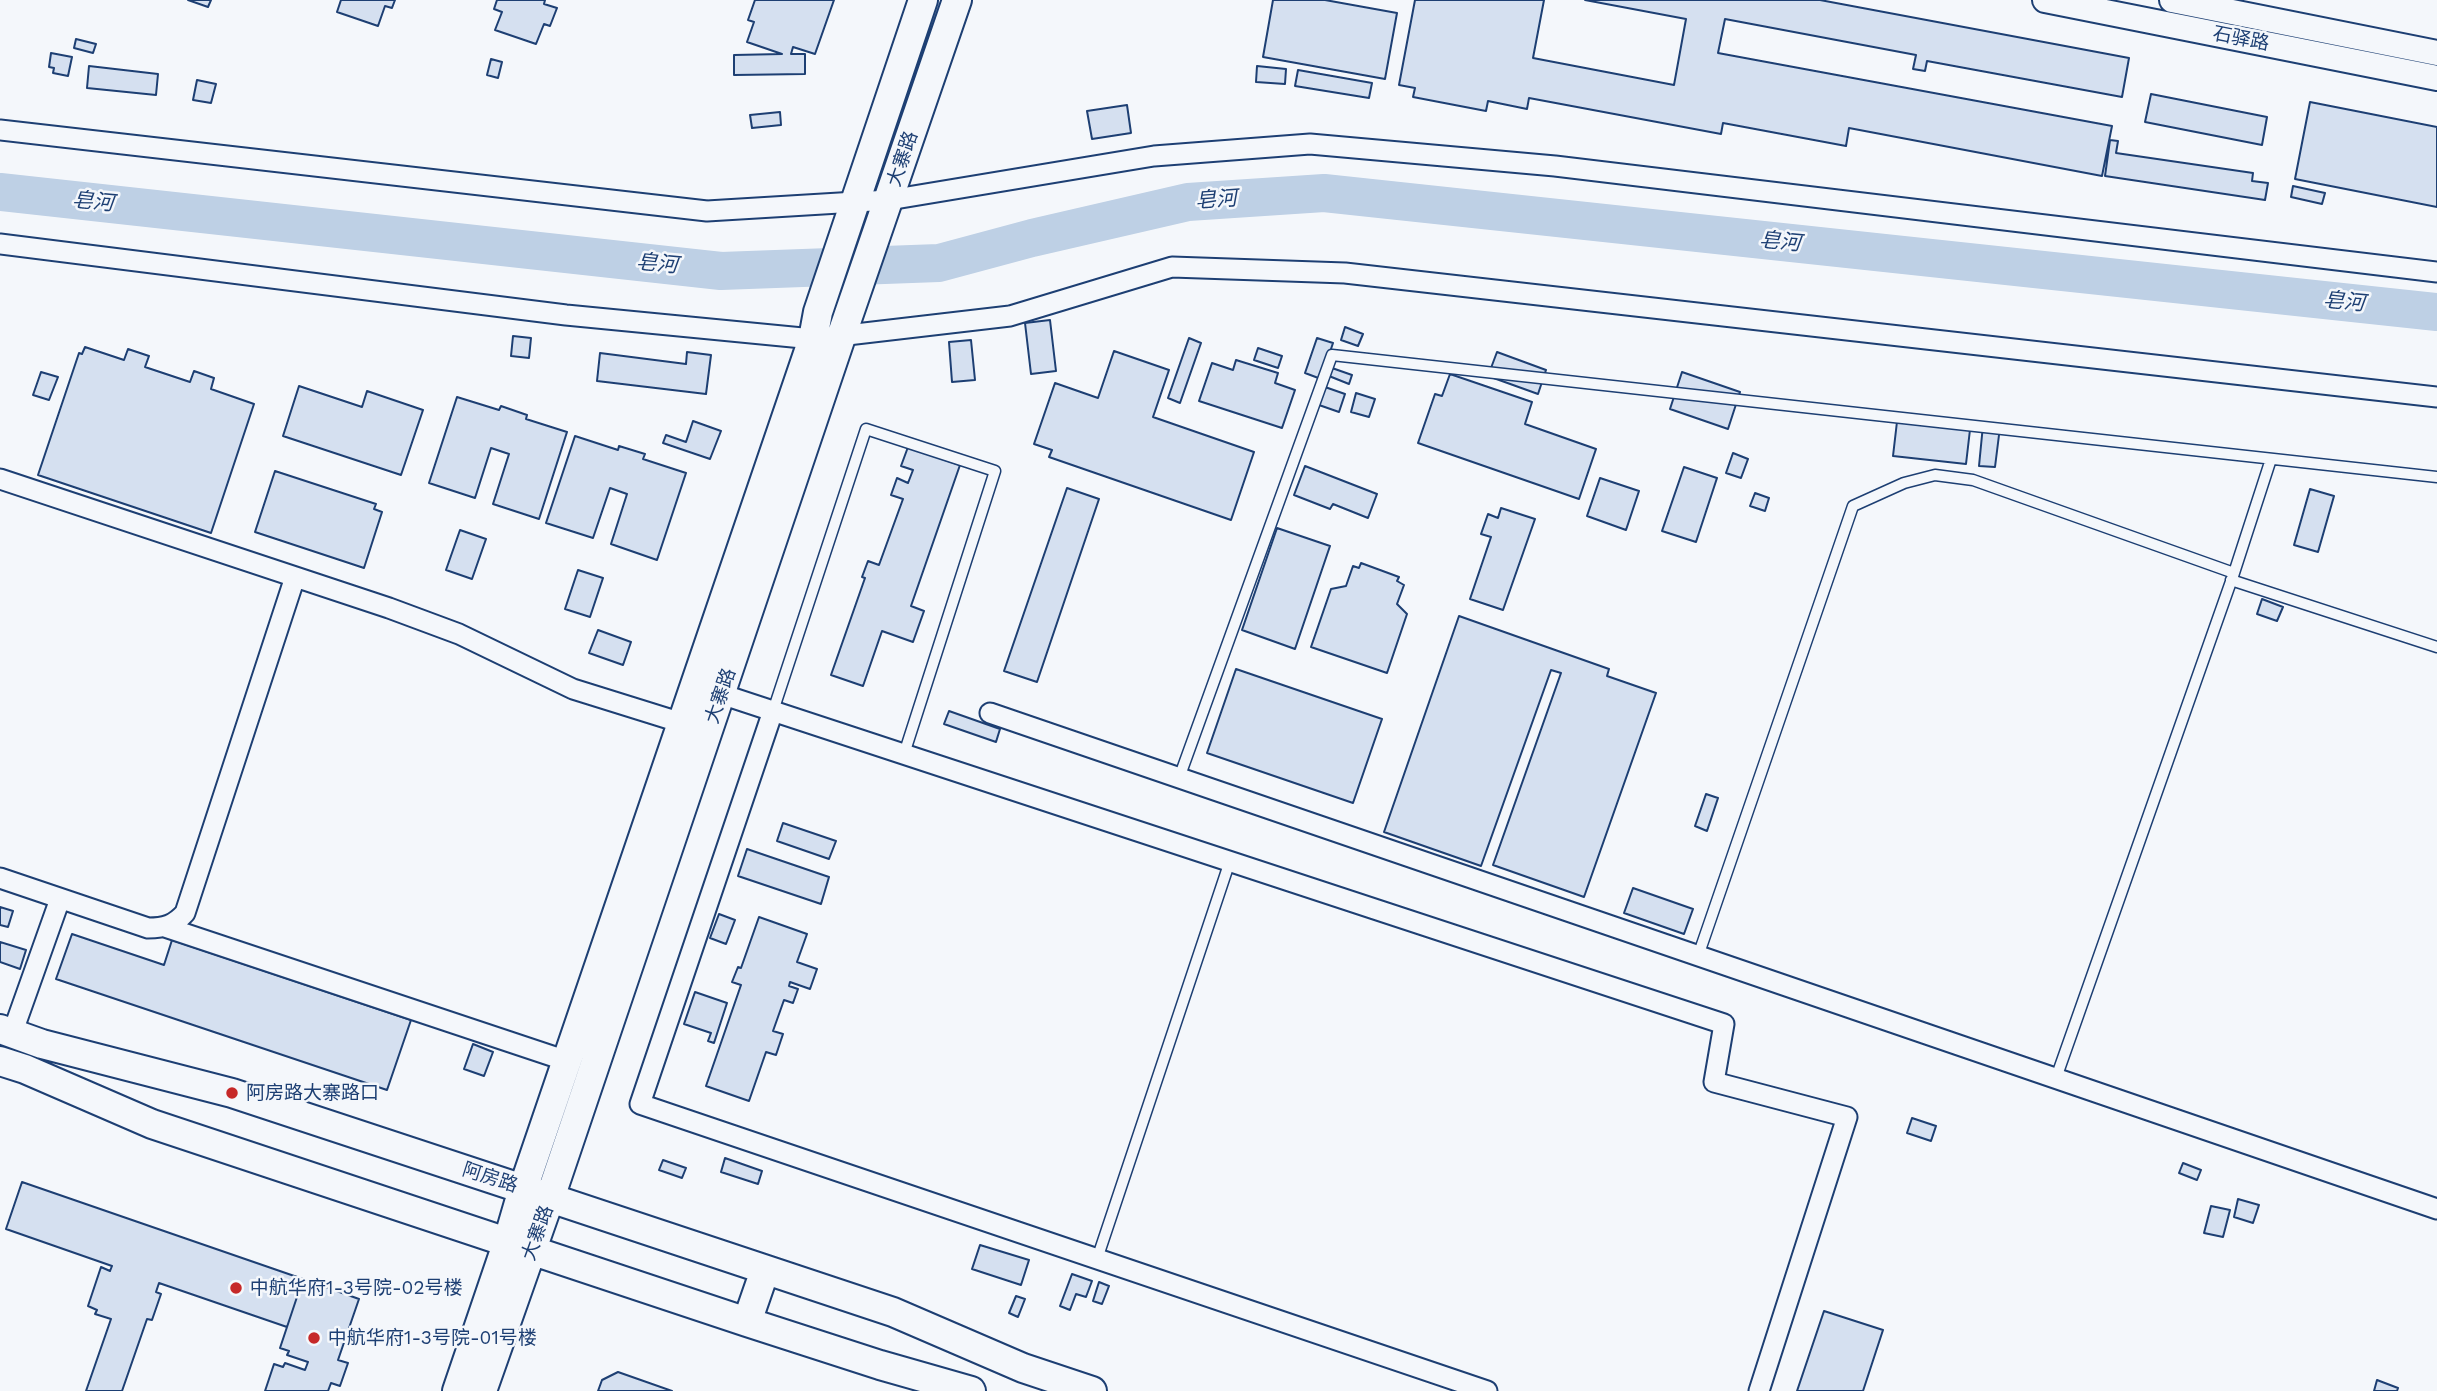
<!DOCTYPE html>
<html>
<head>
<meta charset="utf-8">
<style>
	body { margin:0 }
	canvas { display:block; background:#f4f7fb }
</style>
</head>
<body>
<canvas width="2437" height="1391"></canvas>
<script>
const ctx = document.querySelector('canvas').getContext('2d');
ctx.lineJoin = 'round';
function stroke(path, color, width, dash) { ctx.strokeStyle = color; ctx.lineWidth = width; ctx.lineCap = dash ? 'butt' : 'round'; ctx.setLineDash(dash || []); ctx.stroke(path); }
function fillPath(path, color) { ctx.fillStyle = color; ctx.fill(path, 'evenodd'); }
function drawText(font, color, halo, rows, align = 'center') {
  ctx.font = font + ' "Work Sans","Noto Sans SC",sans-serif'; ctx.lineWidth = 5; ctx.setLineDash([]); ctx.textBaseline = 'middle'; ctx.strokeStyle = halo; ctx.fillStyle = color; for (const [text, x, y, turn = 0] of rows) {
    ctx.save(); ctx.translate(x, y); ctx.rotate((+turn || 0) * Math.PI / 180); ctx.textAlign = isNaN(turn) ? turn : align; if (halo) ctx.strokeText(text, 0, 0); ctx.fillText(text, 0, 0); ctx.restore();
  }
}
stroke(new Path2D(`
	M 0,192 L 721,271 L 939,263 L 1032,238 L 1188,202 L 1324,193 L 2437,312`), '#bed0e5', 38);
const building = new Path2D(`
	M 188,0 L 211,0 L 208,7 Z
	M 341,0 L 395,0 L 392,8 L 385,6 L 378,26 L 337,12 Z
	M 497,0 L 545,0 L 544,4 L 557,8 L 550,26 L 544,24 L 536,44 L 495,30 L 502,12 L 494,9 Z
	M 755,0 L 834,0 L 815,54 L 793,47 L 791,54 L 805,54 L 805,74 L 734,75 L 734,55 L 782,54 L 747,42 L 754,22 L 748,20 Z
	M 1273,0 L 1325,0 L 1397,13 L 1385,79 L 1263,57 Z
	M 1415,0 L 1544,0 L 1533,58 L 1674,85 L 1686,19 L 1585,0 L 1820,0 L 2129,58 L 2122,97 L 1927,61 L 1925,71 L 1913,69 L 1916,55 L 1725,19 L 1718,53 L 2112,126 L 2102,176 L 1849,128 L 1846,146 L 1723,123 L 1721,134 L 1529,98 L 1527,109 L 1488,101 L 1486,111 L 1413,97 L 1415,88 L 1399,85 Z
	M 76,39 L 96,44 L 93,53 L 74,48 Z
	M 51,53 L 72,57 L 68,76 L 53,73 L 54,68 L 49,67 Z
	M 491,59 L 502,62 L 498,78 L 487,75 Z
	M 89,66 L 158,74 L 156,95 L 87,88 Z
	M 1257,66 L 1286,69 L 1285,84 L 1256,82 Z
	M 1298,70 L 1372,83 L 1369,98 L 1295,86 Z
	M 197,80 L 216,84 L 211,103 L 193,100 Z
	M 2151,94 L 2267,117 L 2262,145 L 2145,122 Z
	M 2310,102 L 2437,127 L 2437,207 L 2295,179 Z
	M 1127,105 L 1131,133 L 1092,139 L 1087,111 Z
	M 780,112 L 781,125 L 752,128 L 750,115 Z
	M 2110,140 L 2118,141 L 2116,153 L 2253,173 L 2252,181 L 2268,183 L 2265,200 L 2105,176 Z
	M 2293,186 L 2325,193 L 2322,204 L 2291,197 Z
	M 1050,320 L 1056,371 L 1031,374 L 1025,323 Z
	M 1345,327 L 1363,334 L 1358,346 L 1341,340 Z
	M 513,336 L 531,338 L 529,358 L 511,356 Z
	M 1189,338 L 1201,343 L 1180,403 L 1168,398 Z
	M 1317,338 L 1333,343 L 1321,379 L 1305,373 Z
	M 971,340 L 975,380 L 952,382 L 949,342 Z
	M 85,347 L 124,360 L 128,349 L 149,356 L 145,367 L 190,382 L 194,371 L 214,378 L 211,389 L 254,404 L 211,533 L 38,475 L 79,353 L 82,354 Z
	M 1258,348 L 1282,356 L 1278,368 L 1254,360 Z
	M 1114,351 L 1169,370 L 1153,417 L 1254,452 L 1231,520 L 1049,457 L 1052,450 L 1034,444 L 1055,383 L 1098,398 Z
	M 687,352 L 711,355 L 706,394 L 597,381 L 600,353 L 686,364 Z
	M 1497,352 L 1546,370 L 1538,394 L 1488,376 Z
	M 1236,360 L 1278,373 L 1275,383 L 1295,390 L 1282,428 L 1199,401 L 1212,363 L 1233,370 Z
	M 1332,368 L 1352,375 L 1349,384 L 1329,376 Z
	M 41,372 L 58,377 L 49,400 L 33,395 Z
	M 1682,372 L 1740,392 L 1728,429 L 1670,409 Z
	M 1450,374 L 1532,402 L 1525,424 L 1596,449 L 1579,499 L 1418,443 L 1435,394 L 1442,396 Z
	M 299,386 L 362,407 L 367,391 L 423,410 L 401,475 L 283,436 Z
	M 1325,387 L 1345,394 L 1339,412 L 1319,405 Z
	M 1356,393 L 1375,399 L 1369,417 L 1351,412 Z
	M 457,397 L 499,410 L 501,406 L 527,415 L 526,419 L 567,432 L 539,519 L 493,504 L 509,454 L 491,448 L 475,498 L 429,483 Z
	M 1898,413 L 1971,421 L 1966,464 L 1893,456 Z
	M 693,421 L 721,431 L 710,459 L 663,443 L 666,435 L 686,442 Z
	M 1983,425 L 2000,427 L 1995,467 L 1979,466 Z
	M 575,436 L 618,450 L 619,446 L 645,454 L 643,459 L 686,473 L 657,560 L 611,544 L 627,494 L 610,488 L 593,538 L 546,523 Z
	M 908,447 L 960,465 L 911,606 L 924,611 L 913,642 L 882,631 L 863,686 L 831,675 L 865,578 L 862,577 L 868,561 L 879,565 L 903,499 L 891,495 L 897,478 L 908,483 L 913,470 L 901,466 Z
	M 1733,453 L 1748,459 L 1741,478 L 1726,473 Z
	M 1305,466 L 1377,494 L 1368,518 L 1333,504 L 1330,509 L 1294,495 Z
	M 1684,467 L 1717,478 L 1696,542 L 1662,531 Z
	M 275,471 L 376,504 L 374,509 L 382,512 L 364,568 L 255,532 Z
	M 1600,478 L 1639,491 L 1626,530 L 1587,516 Z
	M 1067,488 L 1099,499 L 1037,682 L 1004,671 Z
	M 2310,489 L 2334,496 L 2318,552 L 2294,545 Z
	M 1755,493 L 1769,498 L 1765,511 L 1750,506 Z
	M 1501,508 L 1535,519 L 1503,610 L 1470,599 L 1491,537 L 1481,534 L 1488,514 L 1498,518 Z
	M 1277,528 L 1330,546 L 1295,649 L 1242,630 Z
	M 460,530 L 486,539 L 472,579 L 446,570 Z
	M 1361,563 L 1399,577 L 1397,581 L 1404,585 L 1397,604 L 1407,614 L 1387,673 L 1311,647 L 1331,589 L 1346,586 L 1353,566 L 1359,568 Z
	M 578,570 L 603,578 L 590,617 L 565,609 Z
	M 2262,599 L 2283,607 L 2277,621 L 2257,614 Z
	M 1459,616 L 1609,669 L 1607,676 L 1656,693 L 1584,897 L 1493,865 L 1561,673 L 1551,670 L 1481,866 L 1384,832 Z
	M 598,630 L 631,642 L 623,665 L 589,653 Z
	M 1236,669 L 1382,719 L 1353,803 L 1207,753 Z
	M 949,711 L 1000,729 L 996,742 L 944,724 Z
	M 1706,794 L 1718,798 L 1707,831 L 1695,826 Z
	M 783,823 L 836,841 L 829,859 L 777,841 Z
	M 747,849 L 829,877 L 821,904 L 738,876 Z
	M 1633,888 L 1693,909 L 1684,934 L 1624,913 Z
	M 0,907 L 13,911 L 8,927 L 0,925 Z
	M 719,914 L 735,920 L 726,944 L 710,938 Z
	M 759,917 L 807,934 L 797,962 L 817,969 L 810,989 L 790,982 L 789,986 L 798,989 L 793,1003 L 784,1000 L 773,1031 L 783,1034 L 776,1055 L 766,1052 L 749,1101 L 706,1086 L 741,985 L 732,982 L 738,967 L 741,968 Z
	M 72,934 L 164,965 L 172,940 L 411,1020 L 387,1090 L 56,979 Z
	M 0,942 L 26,950 L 20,969 L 0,962 Z
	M 695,992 L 727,1003 L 714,1043 L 708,1041 L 711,1033 L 684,1024 Z
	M 473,1044 L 493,1052 L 484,1076 L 464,1069 Z
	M 1912,1118 L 1936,1126 L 1931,1141 L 1907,1133 Z
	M 725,1158 L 762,1171 L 758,1184 L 721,1172 Z
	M 663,1160 L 686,1168 L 682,1178 L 659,1170 Z
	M 2183,1163 L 2201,1170 L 2197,1180 L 2179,1173 Z
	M 22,1182 L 303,1279 L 287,1327 L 159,1283 L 156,1292 L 161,1294 L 152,1320 L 147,1319 L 122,1391 L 86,1391 L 111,1319 L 95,1314 L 97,1310 L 88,1306 L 101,1267 L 110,1271 L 112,1266 L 6,1229 Z
	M 2238,1199 L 2259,1205 L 2253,1223 L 2234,1217 Z
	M 2211,1206 L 2230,1210 L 2223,1237 L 2204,1233 Z
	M 980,1245 L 1029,1260 L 1021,1285 L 972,1269 Z
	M 1072,1274 L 1092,1281 L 1086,1297 L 1076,1294 L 1070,1310 L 1060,1306 Z
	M 303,1279 L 359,1299 L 338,1360 L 348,1363 L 340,1386 L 331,1383 L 328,1391 L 265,1391 L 274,1364 L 283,1367 L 285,1363 L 305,1370 L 308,1362 L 287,1355 L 289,1351 L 280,1348 Z
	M 1099,1282 L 1109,1286 L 1102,1304 L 1093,1301 Z
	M 1016,1296 L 1025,1299 L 1018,1317 L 1009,1313 Z
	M 1824,1311 L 1883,1330 L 1863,1391 L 1797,1391 Z
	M 618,1372 L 672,1391 L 598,1391 L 602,1380 Z
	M 2377,1380 L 2398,1388 L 2397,1391 L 2374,1391 Z`);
fillPath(building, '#d5e0f0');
stroke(building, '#1d3f73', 2);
const service = new Path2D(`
	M 2231,580 L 2437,647
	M 773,711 L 866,429 L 995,471 L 904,754
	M 1179,778 L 1332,355 L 2437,477
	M 1698,956 L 1853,506 L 1904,483 L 1935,475 L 1973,480 L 2234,573
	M 2056,1078 L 2234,573 L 2271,459
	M 1097,1259 L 1230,861`);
const minor = new Path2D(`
	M 0,130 L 707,211 L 889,200 L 1154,156 L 1310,144 L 1555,166 L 2437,272
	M 0,244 L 566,315 L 813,339 L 1010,316 L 1172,267 L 1345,273 L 2437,397
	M 0,479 L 389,608 L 459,634 L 573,689 L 682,723
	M 721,694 L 1724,1024 L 1714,1082 L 1847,1117 L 1759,1391
	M 773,711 L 640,1104 L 1487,1391
	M 990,713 L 2437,1209
	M 0,878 L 148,928 C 165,928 174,925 185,913 L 295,577
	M 165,927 L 567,1061
	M 12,1034 L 60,899`);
const tertiary = new Path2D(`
	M 2045,0 L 2437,78
	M 2172,0 L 2437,53`);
const secondary = new Path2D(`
	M 0,1029 L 42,1044 L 232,1093 L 523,1189 L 893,1312 L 1023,1368 L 1092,1391
	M 0,1061 L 25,1069 L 152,1124 L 747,1322 L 880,1365 L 971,1391
	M 747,1322 L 765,1270
	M 457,1391 L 507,1244 L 523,1189 L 813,339 L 818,312 L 923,0
	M 482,1391 L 550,1198 L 841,337 L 957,0`);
stroke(service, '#1d3f73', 13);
stroke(minor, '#1d3f73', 23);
stroke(tertiary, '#1d3f73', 28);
stroke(secondary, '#1d3f73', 32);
stroke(service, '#f4f7fb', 10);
stroke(minor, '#f4f7fb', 19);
stroke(tertiary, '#f4f7fb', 24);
stroke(secondary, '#f4f7fb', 28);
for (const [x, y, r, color] of [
	[232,1093,7,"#c62828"],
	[236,1288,7,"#c62828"],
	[314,1338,7,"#c62828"]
]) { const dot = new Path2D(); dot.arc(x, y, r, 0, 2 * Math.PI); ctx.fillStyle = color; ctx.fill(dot); stroke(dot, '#f4f7fb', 2.5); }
drawText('19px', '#1d3f73', '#f4f7fb', [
	["石驿路",2241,39,11],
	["大寨路",903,159,-71],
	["大寨路",721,696,-71],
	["阿房路",490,1178,18],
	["大寨路",538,1233,-70]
]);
drawText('19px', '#1d3f73', '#f4f7fb', [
	["阿房路大寨路口",246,1093],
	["中航华府1-3号院-02号楼",250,1288],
	["中航华府1-3号院-01号楼",328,1338]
], 'left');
drawText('italic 21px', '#1d3f73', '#f4f7fb', [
	["皂河",1216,200,-4],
	["皂河",93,202,6],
	["皂河",1780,242,6],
	["皂河",657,264,6],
	["皂河",2344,302,6]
]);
</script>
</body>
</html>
